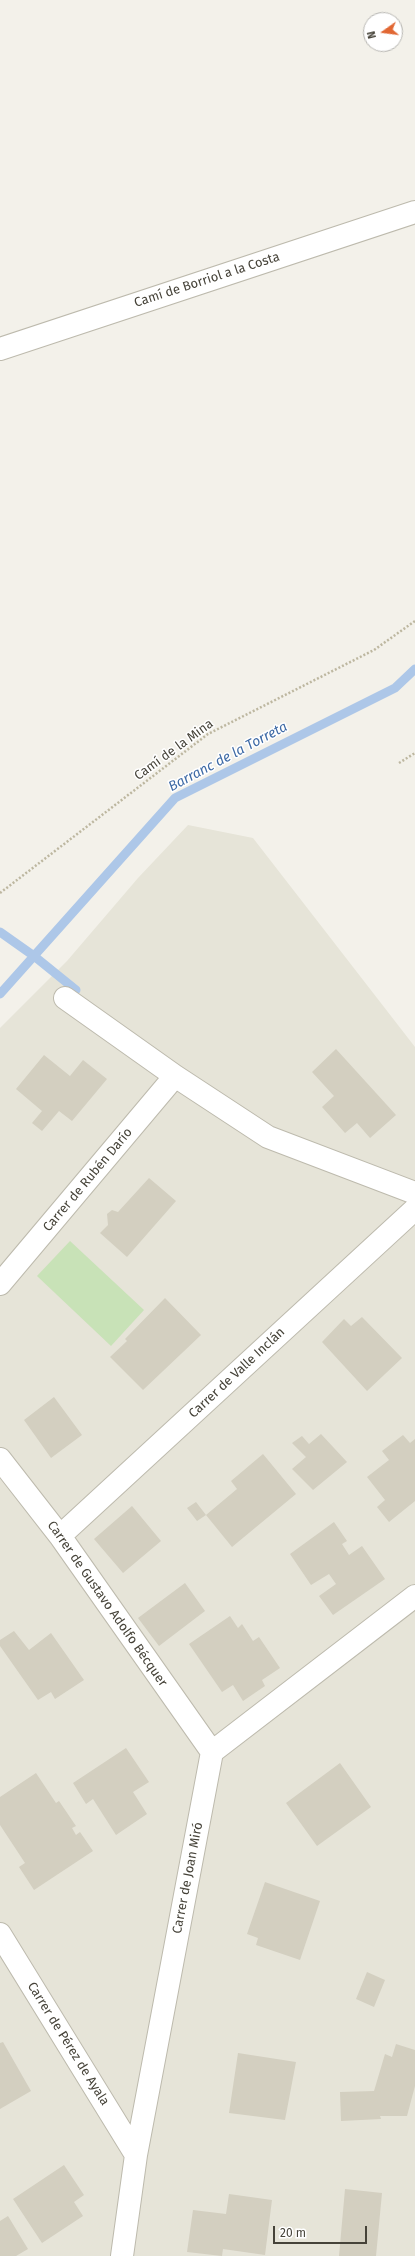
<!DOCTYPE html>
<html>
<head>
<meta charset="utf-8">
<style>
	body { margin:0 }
	#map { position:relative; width:415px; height:2256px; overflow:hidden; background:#f3f1ea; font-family:"Fira Sans",sans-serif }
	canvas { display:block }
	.north { position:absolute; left:363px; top:12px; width:40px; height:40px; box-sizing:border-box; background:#fff; border:1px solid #b5b4b0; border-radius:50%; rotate:256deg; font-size:11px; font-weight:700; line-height:16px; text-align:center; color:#464339 }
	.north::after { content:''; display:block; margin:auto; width:14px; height:18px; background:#e16733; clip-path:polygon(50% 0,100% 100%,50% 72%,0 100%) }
	.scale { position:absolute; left:273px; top:2226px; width:94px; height:18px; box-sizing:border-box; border:2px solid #464339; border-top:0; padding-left:5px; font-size:12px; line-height:14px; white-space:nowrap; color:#464339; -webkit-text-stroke:3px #fff; paint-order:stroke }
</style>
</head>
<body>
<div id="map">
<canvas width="415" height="2256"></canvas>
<div class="north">N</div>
<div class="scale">20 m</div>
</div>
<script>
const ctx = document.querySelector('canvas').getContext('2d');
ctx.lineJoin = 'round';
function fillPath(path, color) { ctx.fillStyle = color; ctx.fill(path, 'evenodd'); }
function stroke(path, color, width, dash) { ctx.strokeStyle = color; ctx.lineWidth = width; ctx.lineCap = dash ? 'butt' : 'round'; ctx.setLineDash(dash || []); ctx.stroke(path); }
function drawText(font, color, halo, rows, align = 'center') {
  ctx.font = font + ' "Fira Sans",sans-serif'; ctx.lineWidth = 3; ctx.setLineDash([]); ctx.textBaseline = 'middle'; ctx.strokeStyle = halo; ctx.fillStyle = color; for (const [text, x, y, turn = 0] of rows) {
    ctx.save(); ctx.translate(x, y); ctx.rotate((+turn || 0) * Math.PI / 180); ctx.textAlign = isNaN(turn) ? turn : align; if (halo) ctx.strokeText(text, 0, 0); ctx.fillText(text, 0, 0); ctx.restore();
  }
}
fillPath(new Path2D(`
	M 188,825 L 253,838 L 415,1047 L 415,2256 L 0,2256 L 0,1028 L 67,961 L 138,878 Z`), '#e6e4d8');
fillPath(new Path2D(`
	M 70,1241 L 144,1310 L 111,1346 L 37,1276 Z`), '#c8e2b7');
stroke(new Path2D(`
	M 0,932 L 34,956 L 76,990
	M 0,994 L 175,798 L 395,688 L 415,669`), '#adc7e8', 9);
fillPath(new Path2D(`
	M 336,1049 L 396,1115 L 370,1138 L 357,1123 L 345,1133 L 322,1107 L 334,1096 L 312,1072 Z
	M 44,1055 L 70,1076 L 83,1060 L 107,1079 L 72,1121 L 59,1111 L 42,1131 L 32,1123 L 42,1111 L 16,1089 Z
	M 149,1178 L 176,1201 L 127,1257 L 100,1233 L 108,1225 L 107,1214 L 112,1210 L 118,1212 Z
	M 165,1298 L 201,1335 L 143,1390 L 110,1357 L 127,1341 L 125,1339 Z
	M 362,1317 L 402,1358 L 367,1391 L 322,1342 L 344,1319 L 351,1326 Z
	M 54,1397 L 82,1435 L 51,1458 L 24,1420 Z
	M 321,1434 L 347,1462 L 313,1490 L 292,1469 L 306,1457 L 292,1443 L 302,1436 L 309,1444 Z
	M 403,1435 L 410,1443 L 415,1439 L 415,1501 L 389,1522 L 377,1507 L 385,1500 L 367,1477 L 389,1460 L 382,1451 Z
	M 263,1454 L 296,1494 L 232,1547 L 206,1515 L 237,1489 L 231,1481 Z
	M 196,1502 L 206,1515 L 197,1521 L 187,1508 Z
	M 132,1506 L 161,1541 L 123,1573 L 94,1539 Z
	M 334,1522 L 347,1541 L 342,1544 L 349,1555 L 362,1546 L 385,1579 L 333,1615 L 319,1596 L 336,1584 L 329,1574 L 311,1585 L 290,1554 Z
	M 185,1583 L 205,1611 L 159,1646 L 138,1618 Z
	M 230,1616 L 238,1628 L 242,1624 L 253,1641 L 259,1637 L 280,1668 L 262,1680 L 265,1686 L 243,1701 L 233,1685 L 222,1692 L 189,1644 Z
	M 14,1631 L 29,1650 L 51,1633 L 84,1680 L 55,1699 L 51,1692 L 38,1700 L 0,1646 L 0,1640 Z
	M 126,1748 L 149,1782 L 133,1792 L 147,1814 L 116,1835 L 93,1799 L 86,1804 L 73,1783 Z
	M 340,1763 L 371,1807 L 317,1846 L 286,1803 Z
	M 36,1773 L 56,1803 L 59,1801 L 76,1826 L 72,1828 L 76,1835 L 80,1832 L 93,1851 L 34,1890 L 19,1867 L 25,1863 L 0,1825 L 0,1797 Z
	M 265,1882 L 320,1901 L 300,1960 L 256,1945 L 258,1938 L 247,1934 Z
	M 367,1972 L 385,1980 L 374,2007 L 356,1999 Z
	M 3,2042 L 31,2091 L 0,2109 L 0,2043 Z
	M 396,2044 L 415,2050 L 415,2086 L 407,2116 L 380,2116 L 381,2119 L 341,2121 L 340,2092 L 374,2091 L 385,2054 L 392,2057 Z
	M 238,2053 L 296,2062 L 285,2120 L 229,2113 Z
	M 64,2165 L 84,2195 L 74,2202 L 83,2216 L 42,2243 L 13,2199 Z
	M 345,2189 L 382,2193 L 376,2256 L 339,2256 Z
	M 229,2194 L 272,2200 L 265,2255 L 223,2249 L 222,2256 L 187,2252 L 193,2210 L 226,2214 Z
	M 8,2216 L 28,2249 L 16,2256 L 0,2256 L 0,2221 Z`), '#d3cfc0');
const minor = new Path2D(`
	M 0,349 L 415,212
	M 65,998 L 175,1076
	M 0,1284 L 175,1076 L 268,1137 L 415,1193
	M 0,1459 L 60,1536 L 212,1752
	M 60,1536 L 415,1209
	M 0,1934 L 136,2155
	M 122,2256 L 136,2155 L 212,1752 L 415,1596`);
stroke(minor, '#bdbaad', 24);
stroke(new Path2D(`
	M 399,763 L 415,753
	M 0,893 L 208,734 L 374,650 L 415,621`), '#bdb7a0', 2.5, [2, 2]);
stroke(minor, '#fff', 22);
drawText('13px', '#464339', '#fff', [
	["Camí de Borriol a la Costa",207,280,-18],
	["Camí de la Mina",174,750,-36],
	["Carrer de Rubén Darío",88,1180,-50],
	["Carrer de Valle Inclán",237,1373,-43],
	["Carrer de Gustavo Adolfo Bécquer",107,1604,55],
	["Carrer de Joan Miró",188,1878,-79],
	["Carrer de Pérez de Ayala",68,2044,58]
]);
drawText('italic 14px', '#3e6aa5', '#fff', [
	["Barranc de la Torreta",228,757,-28]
]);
</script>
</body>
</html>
